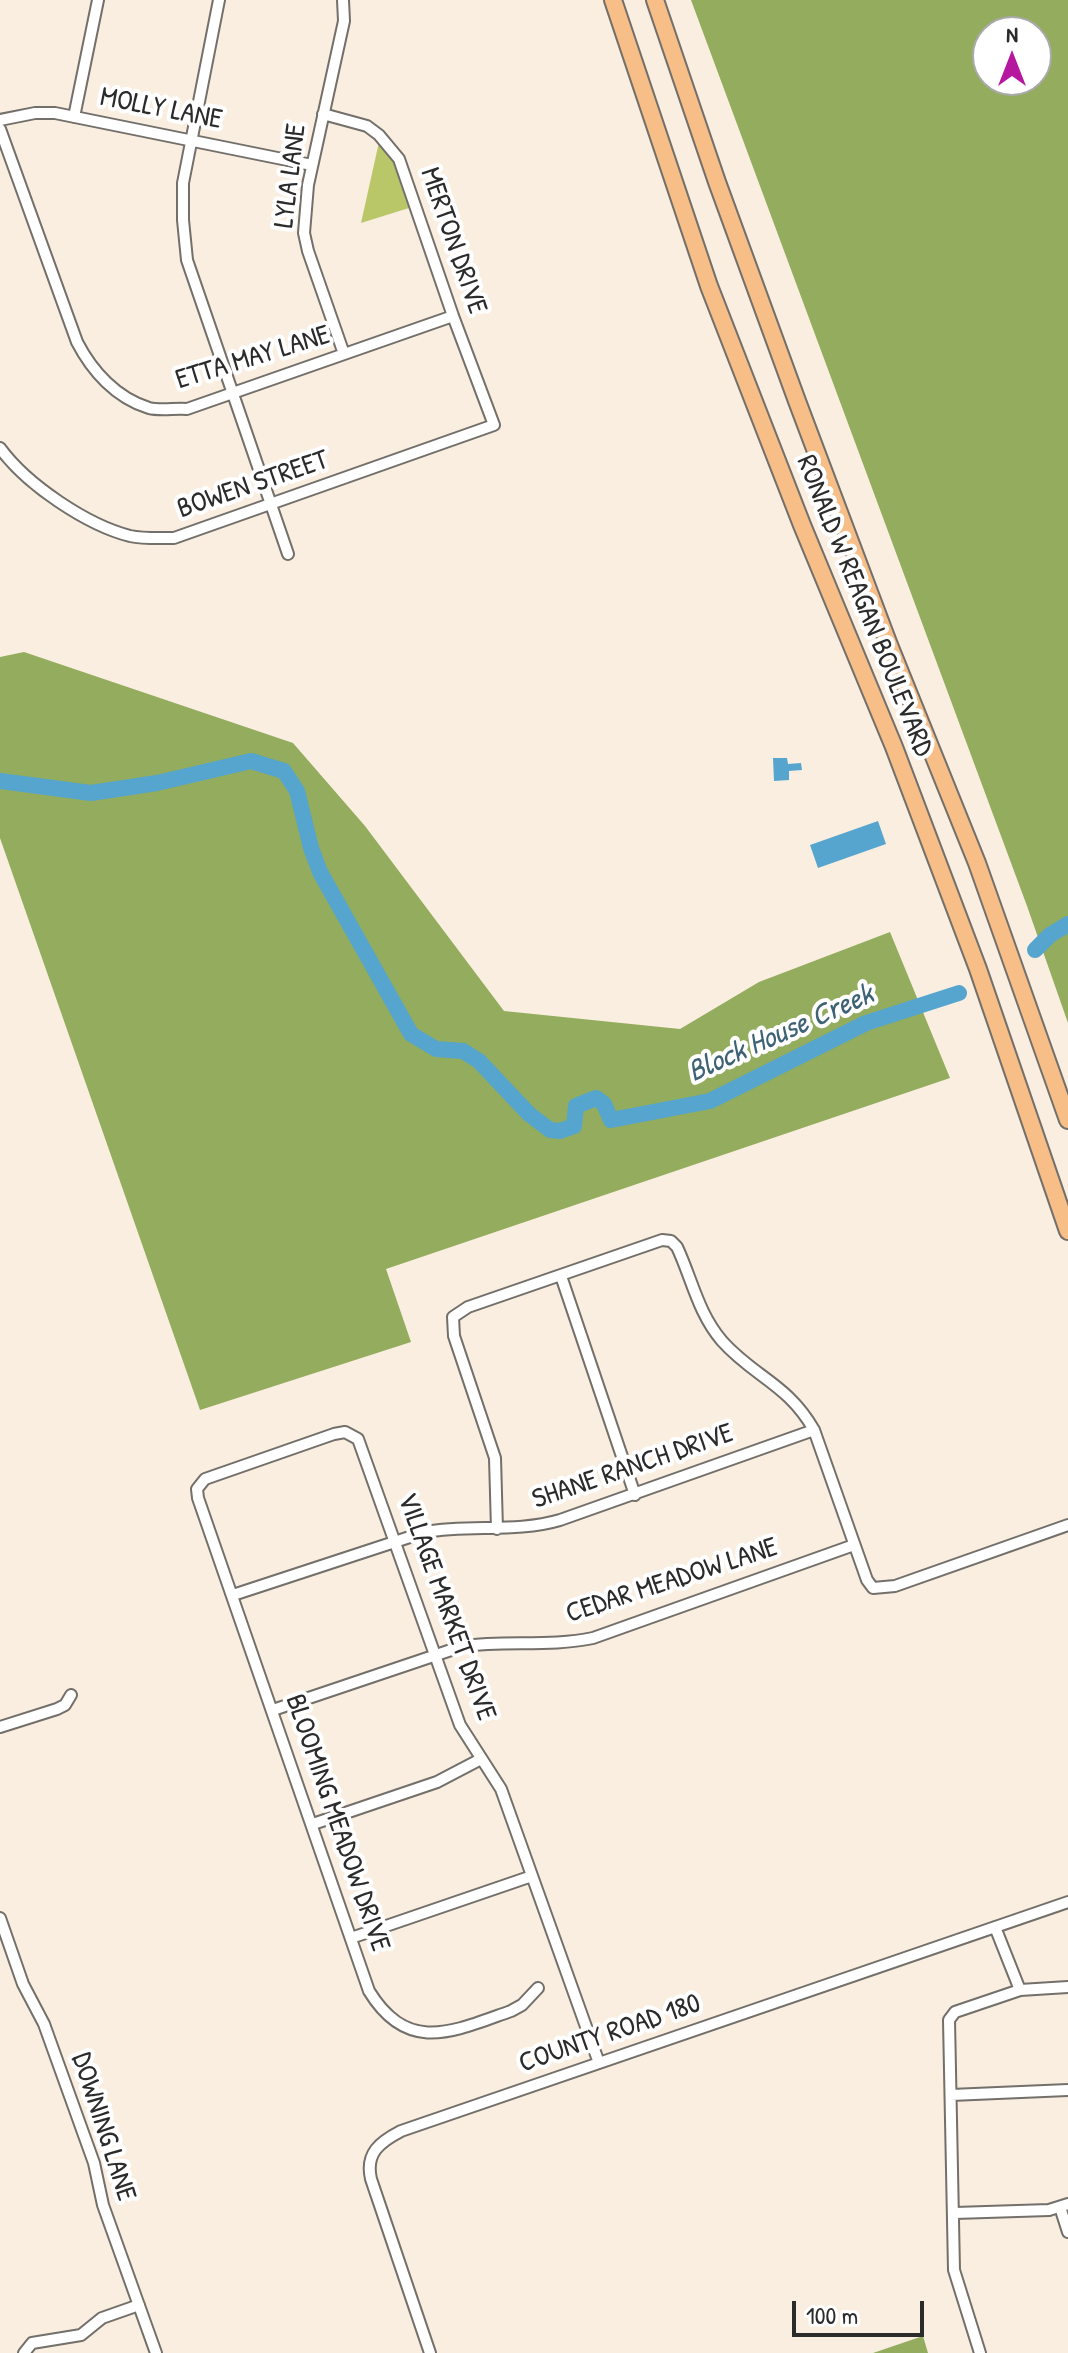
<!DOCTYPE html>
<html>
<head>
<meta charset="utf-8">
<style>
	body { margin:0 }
	#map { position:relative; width:1068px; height:2353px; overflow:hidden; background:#faeee0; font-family:"Patrick Hand",sans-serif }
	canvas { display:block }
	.north { position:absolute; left:972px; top:16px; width:80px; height:80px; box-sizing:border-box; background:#fff; border:2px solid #aaa; border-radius:50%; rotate:0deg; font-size:22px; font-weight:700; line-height:32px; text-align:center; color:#2b2b2b }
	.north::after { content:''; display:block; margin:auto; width:28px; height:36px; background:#b5179e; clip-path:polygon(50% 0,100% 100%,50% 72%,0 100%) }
	.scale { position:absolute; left:792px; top:2301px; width:132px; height:36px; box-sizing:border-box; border:4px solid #2b2b2b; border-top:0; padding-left:10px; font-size:24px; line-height:28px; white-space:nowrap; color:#2b2b2b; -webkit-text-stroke:6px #fff; paint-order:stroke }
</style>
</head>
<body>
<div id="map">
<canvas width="1068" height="2353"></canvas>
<div class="north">N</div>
<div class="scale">100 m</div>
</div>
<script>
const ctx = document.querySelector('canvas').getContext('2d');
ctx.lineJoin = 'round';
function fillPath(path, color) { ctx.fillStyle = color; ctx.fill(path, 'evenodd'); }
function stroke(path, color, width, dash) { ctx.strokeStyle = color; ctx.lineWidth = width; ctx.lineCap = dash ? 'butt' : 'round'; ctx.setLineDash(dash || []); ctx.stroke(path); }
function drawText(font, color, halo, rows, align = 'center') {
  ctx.font = font + ' "Patrick Hand",sans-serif'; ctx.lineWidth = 8; ctx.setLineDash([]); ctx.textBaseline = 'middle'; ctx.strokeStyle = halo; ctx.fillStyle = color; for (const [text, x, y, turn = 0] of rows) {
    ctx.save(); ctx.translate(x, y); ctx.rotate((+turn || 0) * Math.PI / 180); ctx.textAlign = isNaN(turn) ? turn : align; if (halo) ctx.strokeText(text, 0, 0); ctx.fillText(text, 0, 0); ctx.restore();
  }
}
fillPath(new Path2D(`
	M 379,142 L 392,159 L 409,208 L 361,223 Z`), '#bac769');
fillPath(new Path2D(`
	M 691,0 L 1068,0 L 1068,1023 L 1027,906 ZM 1036,32 L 1036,80 L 988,80 L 988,32 Z
	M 24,652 L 293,743 L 365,826 L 504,1011 L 680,1029 L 759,982 L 890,932 L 950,1078 L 386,1269 L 411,1342 L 200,1410 L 0,838 L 0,657 Z
	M 923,2336 L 928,2353 L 873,2353 Z`), '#93ac5d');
fillPath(new Path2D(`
	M 773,758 L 787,758 L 788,764 L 801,763 L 802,770 L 789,771 L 789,780 L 774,781 Z
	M 878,821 L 886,844 L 818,868 L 810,845 Z`), '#55a5cf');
stroke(new Path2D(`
	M 0,781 L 91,793 L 157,783 L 251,761 L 284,771 L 297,791 L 311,848 L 320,872 L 411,1034 L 436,1049 L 463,1051 L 479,1061 L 529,1114 L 550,1130 L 560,1131 L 574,1126 L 576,1106 L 596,1098 L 604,1104 L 611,1120 L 710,1101 L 866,1023 L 959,993
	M 1035,950 L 1050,935 L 1068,924`), '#55a5cf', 16);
const minor = new Path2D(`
	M 219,0 L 183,183 L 183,220 L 187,260 L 288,554
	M 343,0 L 344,21 L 308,185 L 304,233 L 308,251 L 344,354
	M 74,117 L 98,0
	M 0,120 L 35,113 L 55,113 L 312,165
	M 0,129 L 77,342 C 92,371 116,398 149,408 C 160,411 175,408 187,409 L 453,316
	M 0,448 C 27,485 87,525 130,536 C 144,539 160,538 174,538 L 494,425 L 453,316 L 399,159 L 379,135 L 367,126 L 323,114
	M 561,1276 L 635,1495
	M 497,1529 L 495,1458 L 454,1336 L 453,1317 L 468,1307 L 662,1240 L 671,1241 L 677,1247 C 692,1279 698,1313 722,1341 C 754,1377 788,1384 814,1430 L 867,1580 L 873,1588 L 895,1586 L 1068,1525
	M 233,1595 L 425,1532 C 470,1524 516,1533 560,1520 L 814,1430
	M 273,1710 L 463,1646 C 506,1640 550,1647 593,1638 L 854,1545
	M 0,1727 L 57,1709 L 65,1705 L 71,1695
	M 313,1824 L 437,1782 L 481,1759
	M 0,1918 L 23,1984 L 44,2024 L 94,2163 L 103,2205 L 156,2353
	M 995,1927 L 1020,1990
	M 351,1938 L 532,1876
	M 538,1988 L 522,2005 L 511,2011 C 454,2031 408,2055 369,1991 L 198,1498 L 197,1489 L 205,1479 L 334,1434 L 345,1432 L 358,1439 L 460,1725 L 501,1789 L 599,2063
	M 951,2095 L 1068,2090
	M 1060,2207 L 1068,2232
	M 955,2213 L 1049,2210 L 1068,2204
	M 24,2353 L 32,2343 L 81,2335 L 102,2318 L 139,2305
	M 430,2353 L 371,2179 C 365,2153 380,2142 401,2131 L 1068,1902
	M 980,2353 L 954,2270 L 949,2020 L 955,2012 L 1020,1990 L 1068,1987`);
const primary = new Path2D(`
	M 613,0 L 709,286 L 802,525 L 894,747 L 978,969 L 1068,1231
	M 655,0 L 717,182 L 797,401 L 889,645 L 977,863 L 1068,1120`);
stroke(minor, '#736f6a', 14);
stroke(primary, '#736f6a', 20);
stroke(minor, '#fff', 10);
stroke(primary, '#f7be87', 16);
drawText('28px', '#2b2b2b', '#fff', [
	["MOLLY LANE",161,109,11],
	["LYLA LANE",291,176,-83],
	["MERTON DRIVE",453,241,71],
	["ETTA MAY LANE",253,358,-17],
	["BOWEN STREET",253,485,-19],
	["RONALD W REAGAN BOULEVARD",864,606,68],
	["SHANE RANCH DRIVE",633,1467,-19],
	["CEDAR MEADOW LANE",672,1581,-18],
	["VILLAGE MARKET DRIVE",446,1607,70],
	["BLOOMING MEADOW DRIVE",337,1823,71],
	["COUNTY ROAD 180",610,2034,-19],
	["DOWNING LANE",103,2127,72]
]);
drawText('italic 30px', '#3e6275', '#fff', [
	["Block House Creek",781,1034,-24]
]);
</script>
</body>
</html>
